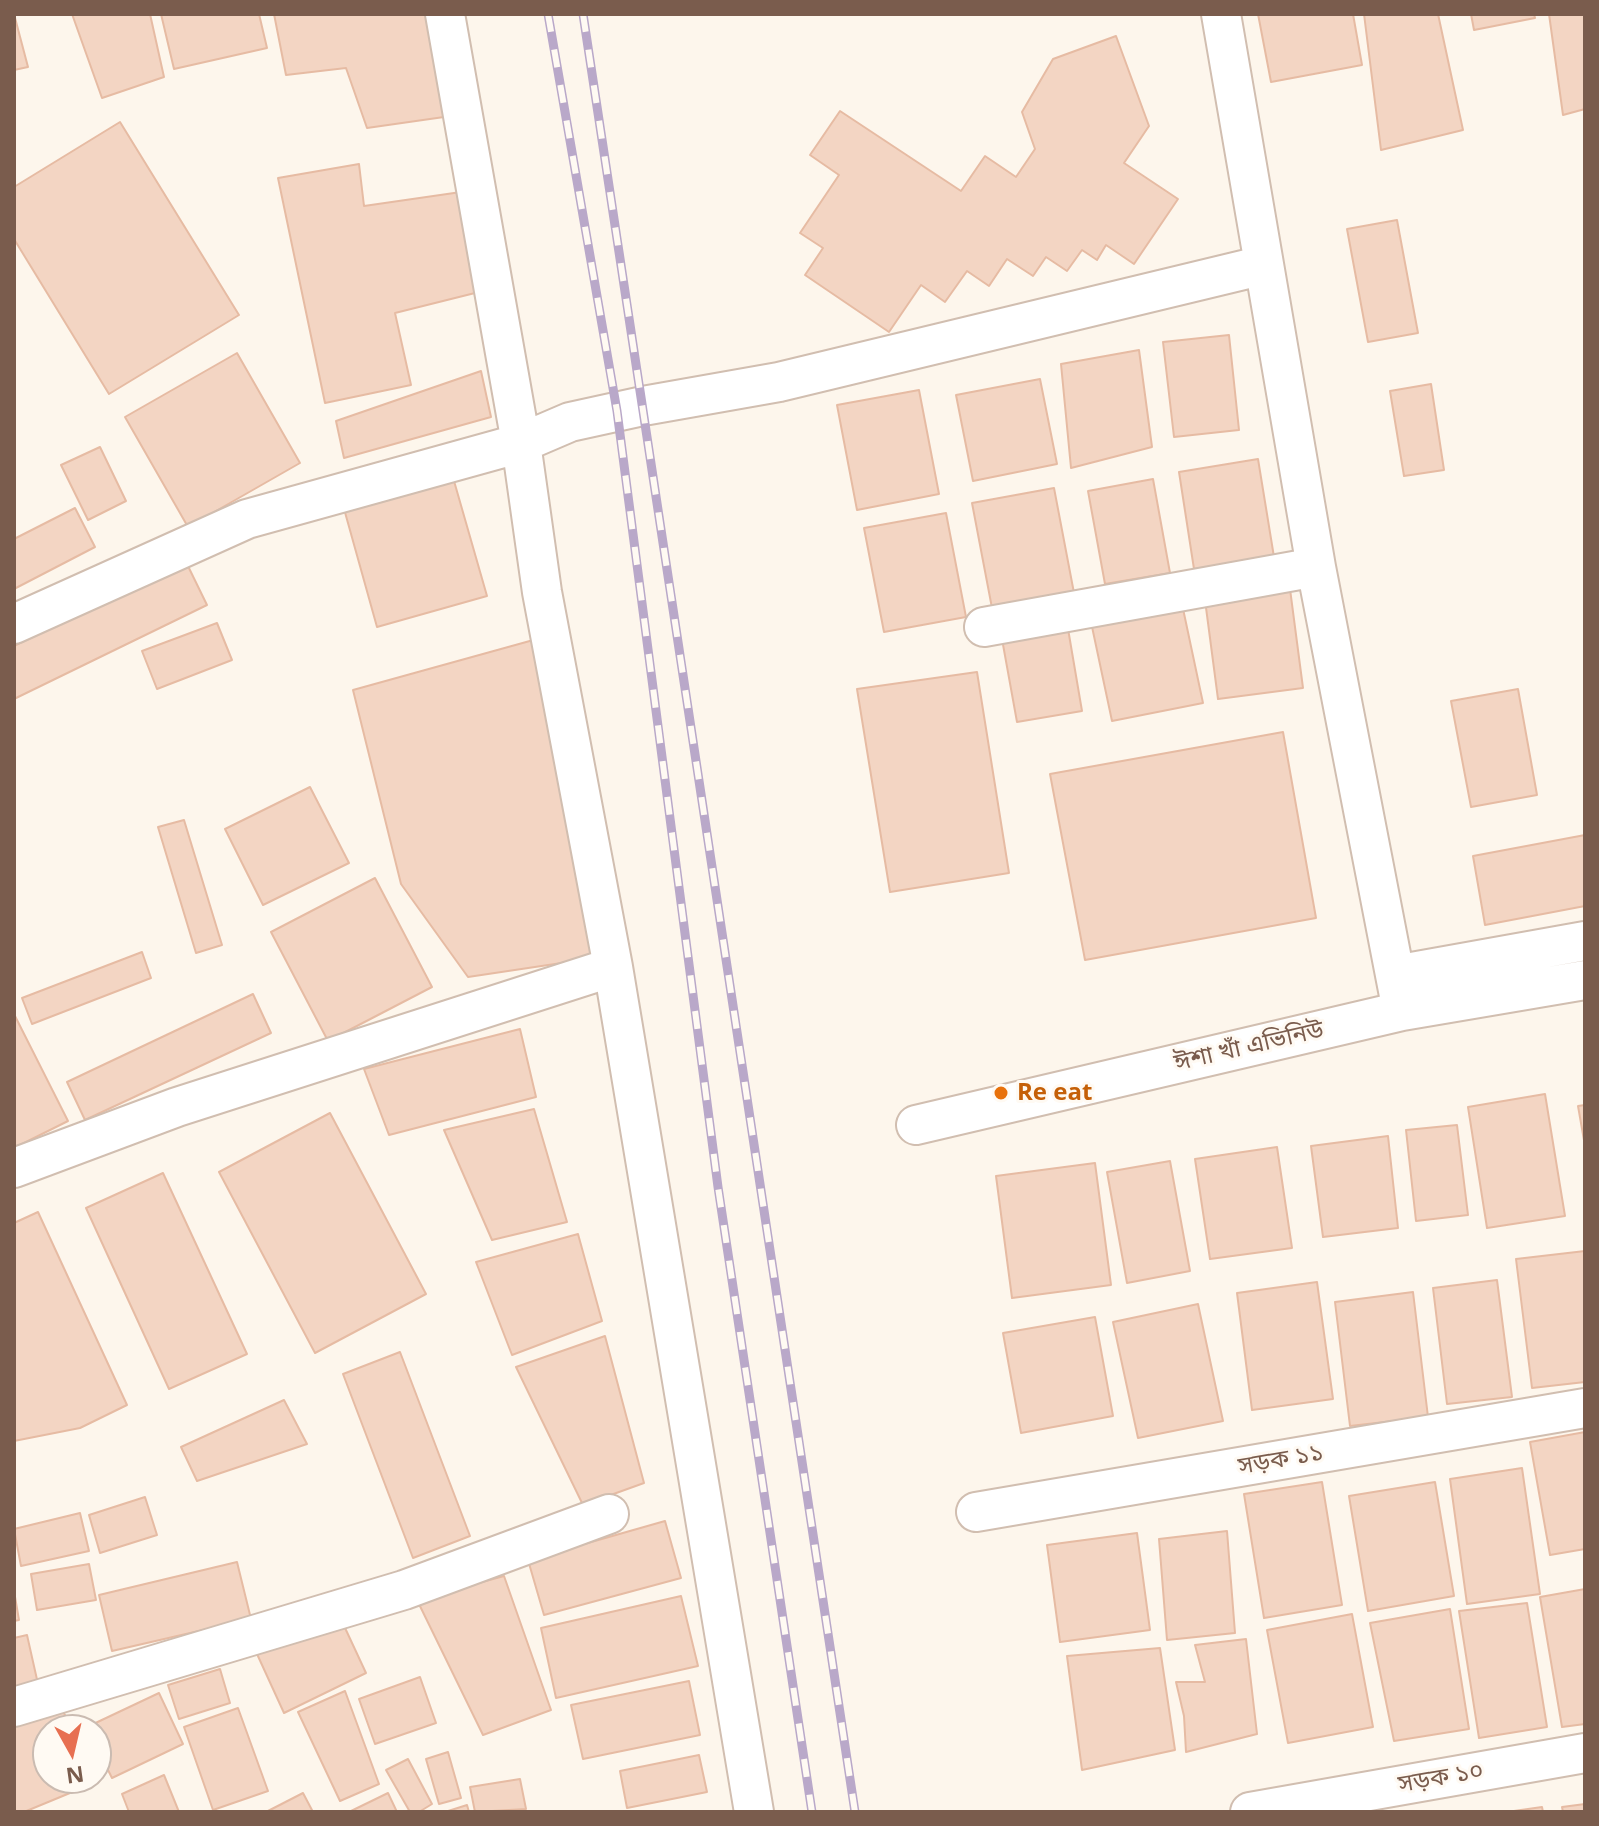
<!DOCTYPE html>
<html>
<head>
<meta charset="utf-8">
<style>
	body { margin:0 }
	#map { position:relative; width:1599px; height:1826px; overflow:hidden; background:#fdf6ec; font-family:"Open Sans",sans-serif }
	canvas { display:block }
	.frame { position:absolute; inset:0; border:16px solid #7a5c4d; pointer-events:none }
	.north { position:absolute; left:32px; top:1714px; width:80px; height:80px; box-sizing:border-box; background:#fffaf3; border:2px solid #cabbb1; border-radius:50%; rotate:172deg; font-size:22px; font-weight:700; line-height:32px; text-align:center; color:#7a5c4d }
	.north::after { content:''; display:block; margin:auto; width:28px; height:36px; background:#e76f51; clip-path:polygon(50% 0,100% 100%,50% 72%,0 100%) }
</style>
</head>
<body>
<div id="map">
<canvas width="1599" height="1826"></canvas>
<div class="frame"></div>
<div class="north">N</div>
</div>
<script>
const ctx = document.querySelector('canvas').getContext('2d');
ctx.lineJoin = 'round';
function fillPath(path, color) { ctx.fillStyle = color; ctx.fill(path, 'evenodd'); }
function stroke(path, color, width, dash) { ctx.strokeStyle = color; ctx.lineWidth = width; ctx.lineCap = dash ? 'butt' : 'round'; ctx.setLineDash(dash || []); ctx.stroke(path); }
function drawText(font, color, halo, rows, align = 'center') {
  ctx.font = font + ' "Open Sans","Noto Sans Bengali",sans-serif'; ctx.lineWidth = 6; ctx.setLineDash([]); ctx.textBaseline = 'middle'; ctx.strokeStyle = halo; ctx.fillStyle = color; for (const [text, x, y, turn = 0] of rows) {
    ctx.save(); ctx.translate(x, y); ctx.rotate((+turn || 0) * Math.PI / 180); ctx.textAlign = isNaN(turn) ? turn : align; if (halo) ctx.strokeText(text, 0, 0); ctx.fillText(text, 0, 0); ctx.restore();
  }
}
const building = new Path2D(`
	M 14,14 L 28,67 L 14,70 Z
	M 72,14 L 150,14 L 164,77 L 102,98 Z
	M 161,14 L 259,14 L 267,48 L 174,69 Z
	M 274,14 L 429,14 L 451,116 L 367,128 L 346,68 L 286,75 Z
	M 1258,14 L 1353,14 L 1362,65 L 1271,82 Z
	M 1364,14 L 1438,14 L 1463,130 L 1381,150 Z
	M 1471,14 L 1534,14 L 1535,18 L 1474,30 Z
	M 1549,14 L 1585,14 L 1585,109 L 1563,115 Z
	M 1116,36 L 1149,126 L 1124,163 L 1178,199 L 1134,264 L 1106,245 L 1097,260 L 1082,250 L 1067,271 L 1046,257 L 1033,276 L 1007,259 L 989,286 L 967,271 L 945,302 L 921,285 L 889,332 L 805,275 L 823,248 L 800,233 L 839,175 L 810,155 L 840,111 L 961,191 L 985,156 L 1016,177 L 1035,149 L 1022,112 L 1053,59 Z
	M 120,122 L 239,315 L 109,394 L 14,239 L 14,187 Z
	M 359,164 L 364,206 L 461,192 L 483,291 L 395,313 L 411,385 L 325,403 L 278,178 Z
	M 1397,220 L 1418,333 L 1368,342 L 1347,229 Z
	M 1229,335 L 1239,430 L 1174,437 L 1163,342 Z
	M 1139,350 L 1152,447 L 1071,468 L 1061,364 Z
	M 237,353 L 300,463 L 188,527 L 125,417 Z
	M 481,371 L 491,417 L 344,458 L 336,421 Z
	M 1040,379 L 1057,464 L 973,481 L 956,395 Z
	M 1431,384 L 1444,470 L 1404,476 L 1390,391 Z
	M 919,390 L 939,494 L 857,510 L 837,405 Z
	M 100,447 L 126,501 L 88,520 L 61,465 Z
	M 1258,459 L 1274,557 L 1194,569 L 1179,472 Z
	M 450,467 L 487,596 L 377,627 L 341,498 Z
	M 1153,479 L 1170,573 L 1105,584 L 1088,491 Z
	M 1054,488 L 1074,593 L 992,608 L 972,503 Z
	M 75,508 L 95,547 L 14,589 L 14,539 Z
	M 946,513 L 966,617 L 884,632 L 864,528 Z
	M 186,562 L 207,605 L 14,699 L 14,646 Z
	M 1290,589 L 1303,688 L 1218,699 L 1205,600 Z
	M 1182,604 L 1203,703 L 1112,721 L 1091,622 Z
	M 1066,617 L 1082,711 L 1017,722 L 1000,628 Z
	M 217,623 L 232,660 L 157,689 L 142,651 Z
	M 537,639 L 595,958 L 468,977 L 401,884 L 353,690 Z
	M 977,672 L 1009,873 L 890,892 L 857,689 Z
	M 1518,689 L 1537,795 L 1471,807 L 1451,701 Z
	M 1283,732 L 1316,918 L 1085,960 L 1050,774 Z
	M 310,787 L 349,863 L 263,905 L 225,829 Z
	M 184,820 L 222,945 L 196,953 L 158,827 Z
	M 1585,835 L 1585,906 L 1485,925 L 1473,856 Z
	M 375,878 L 432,987 L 328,1041 L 271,932 Z
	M 142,952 L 151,978 L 32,1024 L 22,998 Z
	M 253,994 L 271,1033 L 85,1120 L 67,1082 Z
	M 14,1014 L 68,1121 L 16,1147 L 14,1143 Z
	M 520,1029 L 536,1097 L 389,1135 L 364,1069 Z
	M 1545,1094 L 1565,1216 L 1487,1228 L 1468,1107 Z
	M 1585,1105 L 1585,1146 L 1578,1106 Z
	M 534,1109 L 567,1222 L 492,1240 L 444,1130 Z
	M 330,1113 L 426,1294 L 315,1353 L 219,1172 Z
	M 1457,1125 L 1468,1215 L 1416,1221 L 1406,1130 Z
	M 1388,1136 L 1398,1228 L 1323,1237 L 1311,1146 Z
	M 1277,1147 L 1292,1248 L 1210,1259 L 1195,1159 Z
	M 1170,1161 L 1190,1271 L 1127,1283 L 1107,1172 Z
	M 1095,1163 L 1111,1285 L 1012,1298 L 996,1176 Z
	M 163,1173 L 247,1354 L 169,1389 L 86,1208 Z
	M 38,1212 L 127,1405 L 80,1428 L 14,1441 L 14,1223 Z
	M 578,1234 L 602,1321 L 512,1355 L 476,1262 Z
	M 1585,1251 L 1585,1382 L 1532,1388 L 1516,1259 Z
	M 1497,1280 L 1512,1397 L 1447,1404 L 1433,1288 Z
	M 1317,1282 L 1333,1399 L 1252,1410 L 1237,1293 Z
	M 1413,1292 L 1428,1417 L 1350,1426 L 1335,1302 Z
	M 1198,1304 L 1223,1421 L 1138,1438 L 1113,1322 Z
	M 1095,1317 L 1113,1416 L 1021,1433 L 1003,1333 Z
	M 605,1336 L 644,1483 L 583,1505 L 516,1367 Z
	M 400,1352 L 470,1536 L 413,1558 L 343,1374 Z
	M 284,1400 L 307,1444 L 197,1481 L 181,1447 Z
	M 1585,1432 L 1585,1549 L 1550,1555 L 1530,1442 Z
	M 1522,1468 L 1540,1594 L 1467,1604 L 1450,1479 Z
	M 1322,1482 L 1342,1605 L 1264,1618 L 1244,1494 Z
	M 1435,1482 L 1454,1596 L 1368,1611 L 1349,1496 Z
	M 145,1497 L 157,1535 L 100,1553 L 89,1515 Z
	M 80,1513 L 89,1551 L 21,1566 L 14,1529 Z
	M 665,1521 L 681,1578 L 544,1615 L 528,1560 Z
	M 1227,1531 L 1235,1633 L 1167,1640 L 1159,1539 Z
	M 1137,1533 L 1150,1630 L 1060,1642 L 1047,1545 Z
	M 237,1562 L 251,1619 L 112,1651 L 99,1595 Z
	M 89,1564 L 96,1600 L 37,1610 L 31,1574 Z
	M 504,1576 L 551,1710 L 483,1735 L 417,1600 Z
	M 1585,1589 L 1585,1724 L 1562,1727 L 1540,1597 Z
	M 14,1591 L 19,1620 L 14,1621 Z
	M 681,1596 L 698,1666 L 556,1698 L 541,1628 Z
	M 1527,1603 L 1547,1727 L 1479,1738 L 1459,1611 Z
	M 1450,1609 L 1469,1729 L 1394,1741 L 1370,1623 Z
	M 1352,1614 L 1373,1727 L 1288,1743 L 1267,1630 Z
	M 339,1615 L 366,1673 L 284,1713 L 257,1654 Z
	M 27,1635 L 38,1684 L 14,1689 L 14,1638 Z
	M 1246,1639 L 1257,1734 L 1186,1752 L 1184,1716 L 1176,1682 L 1205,1682 L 1195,1645 Z
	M 1160,1648 L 1175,1750 L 1082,1770 L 1067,1656 Z
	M 220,1669 L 230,1703 L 179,1719 L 168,1685 Z
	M 420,1677 L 436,1723 L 375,1744 L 359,1699 Z
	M 689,1681 L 700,1735 L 583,1759 L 571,1705 Z
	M 345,1691 L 379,1784 L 340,1801 L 298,1712 Z
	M 159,1693 L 183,1744 L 112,1778 L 96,1746 L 96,1730 L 88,1730 L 87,1727 Z
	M 59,1704 L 73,1730 L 48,1730 L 48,1778 L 96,1778 L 96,1775 L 99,1781 L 24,1812 L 14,1812 L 14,1721 Z
	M 238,1708 L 268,1791 L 213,1810 L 184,1727 Z
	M 448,1752 L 461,1798 L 439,1804 L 426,1759 Z
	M 699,1755 L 707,1792 L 627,1808 L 620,1771 Z
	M 408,1759 L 432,1804 L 419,1812 L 410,1812 L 386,1770 Z
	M 164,1775 L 179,1812 L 129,1812 L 122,1794 Z
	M 520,1779 L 526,1809 L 475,1812 L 470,1787 Z
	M 303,1793 L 313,1812 L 266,1812 Z
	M 388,1793 L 397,1812 L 349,1812 Z
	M 1585,1804 L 1585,1812 L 1563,1812 L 1562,1807 Z
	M 467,1805 L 469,1812 L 445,1812 Z
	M 1542,1807 L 1543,1812 L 1507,1812 Z`);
fillPath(building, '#f3d5c3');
stroke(building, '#e6bba3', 2);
const minor = new Path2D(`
	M 445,14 L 521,443 L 542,592 L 613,967 L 754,1812
	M 1221,14 L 1316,567 L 1402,1011
	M 14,624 L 247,519 L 521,443 L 570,422 L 643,406 L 779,382 L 1264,265
	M 984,627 L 1316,567
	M 1395,975 L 1585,941
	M 916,1125 L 1402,1011 L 1585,980
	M 14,1168 L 177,1107 L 613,967
	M 976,1512 L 1585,1408
	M 14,1707 L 404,1590 L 609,1514
	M 1250,1812 L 1585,1753`);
stroke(minor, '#d1beb0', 42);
stroke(minor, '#fff', 38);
const rail = new Path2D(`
	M 548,14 L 617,411 L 718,1187 L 812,1812
	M 583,14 L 855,1812`);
stroke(rail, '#b9a8c9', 9);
stroke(rail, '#fffaf3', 6, [18]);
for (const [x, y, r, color] of [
	[1001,1093,8,"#e8710a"]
]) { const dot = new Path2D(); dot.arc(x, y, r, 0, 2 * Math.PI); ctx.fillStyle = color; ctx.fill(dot); stroke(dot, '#fffaf3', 3); }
drawText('24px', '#7a5c4d', '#fffaf3', [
	["ঈশা খাঁ এভিনিউ",1249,1047,-13],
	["সড়ক ১১",1281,1460,-10],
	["সড়ক ১০",1441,1778,-10]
]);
drawText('bold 24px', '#c56008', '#fffaf3', [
	["Re eat",1017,1093]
], 'left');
</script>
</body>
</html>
